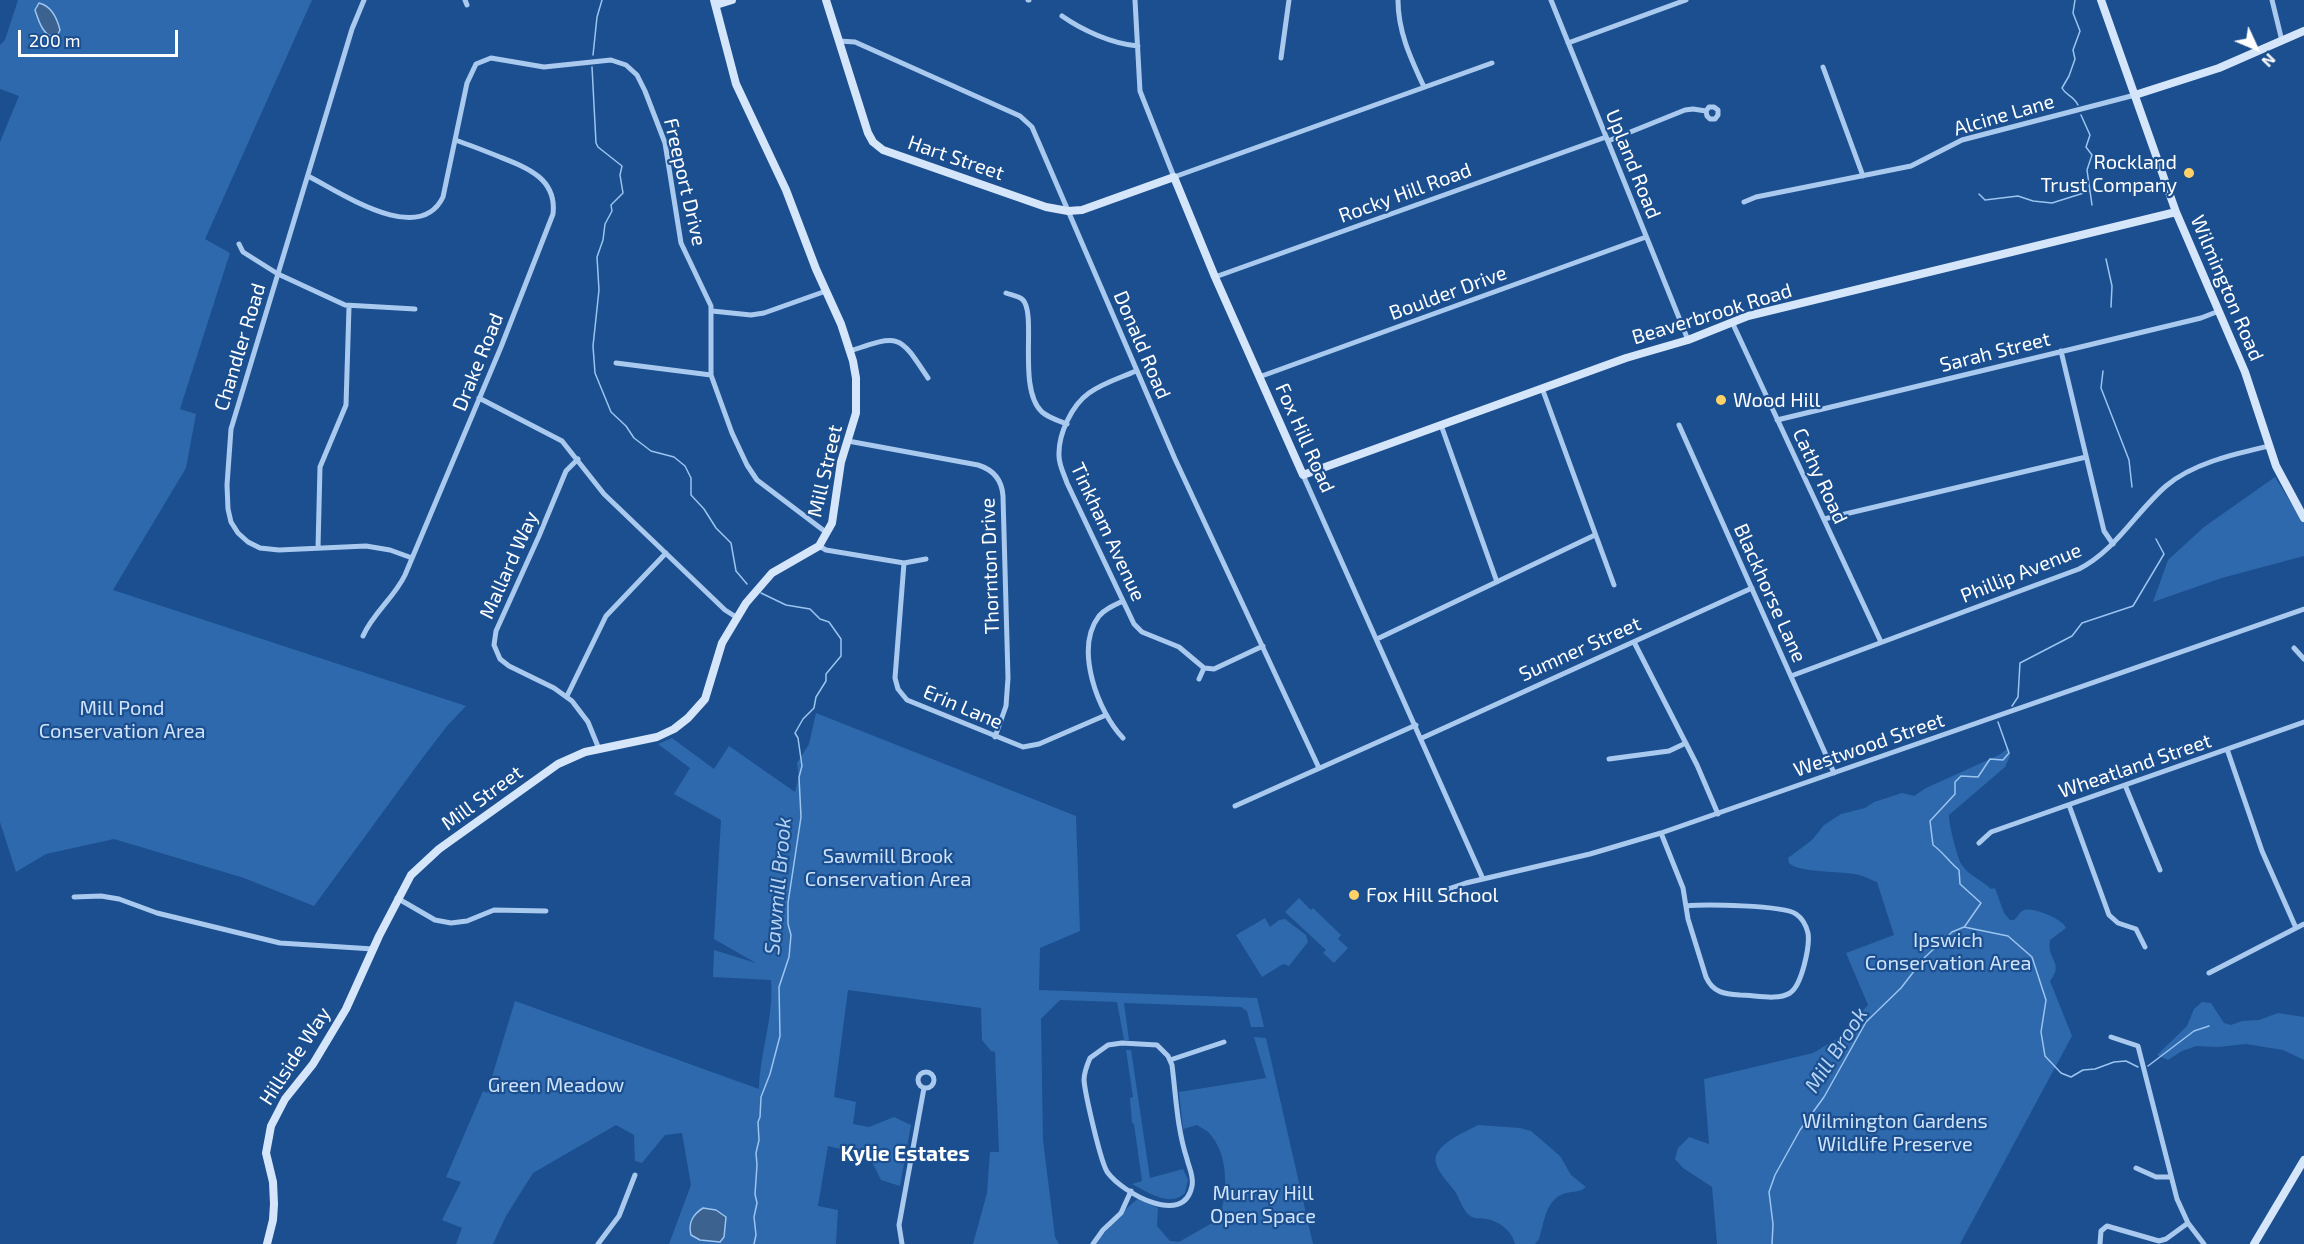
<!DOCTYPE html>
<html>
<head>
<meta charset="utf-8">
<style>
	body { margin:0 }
	#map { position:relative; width:2304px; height:1244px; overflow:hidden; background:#1b4f8f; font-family:"Exo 2",sans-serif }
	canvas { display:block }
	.north { position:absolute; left:2226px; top:18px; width:60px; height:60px; -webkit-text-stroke:4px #1b4f8f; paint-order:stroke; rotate:134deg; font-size:16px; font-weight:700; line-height:24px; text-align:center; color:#fff }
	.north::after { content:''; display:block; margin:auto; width:21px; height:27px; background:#fff; clip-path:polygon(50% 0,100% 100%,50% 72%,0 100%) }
	.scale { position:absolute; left:18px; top:30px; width:160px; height:27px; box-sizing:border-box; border:3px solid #fff; border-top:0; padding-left:8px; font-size:18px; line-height:21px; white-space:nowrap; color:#fff; -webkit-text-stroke:4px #1b4f8f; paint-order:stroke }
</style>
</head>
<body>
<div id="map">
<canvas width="2304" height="1244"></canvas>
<div class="north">N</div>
<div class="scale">200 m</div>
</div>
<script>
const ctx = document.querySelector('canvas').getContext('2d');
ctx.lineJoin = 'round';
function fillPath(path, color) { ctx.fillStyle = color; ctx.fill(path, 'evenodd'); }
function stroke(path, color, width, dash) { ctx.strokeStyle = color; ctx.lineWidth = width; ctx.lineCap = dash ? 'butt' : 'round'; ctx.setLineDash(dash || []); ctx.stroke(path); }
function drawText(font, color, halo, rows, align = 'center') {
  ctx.font = font + ' "Exo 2",sans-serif'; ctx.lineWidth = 4.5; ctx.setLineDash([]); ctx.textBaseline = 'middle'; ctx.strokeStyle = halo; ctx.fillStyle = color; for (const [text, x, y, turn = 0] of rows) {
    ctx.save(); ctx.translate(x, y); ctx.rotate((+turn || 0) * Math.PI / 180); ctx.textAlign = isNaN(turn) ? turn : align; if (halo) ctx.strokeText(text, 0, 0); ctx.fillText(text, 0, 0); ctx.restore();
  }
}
fillPath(new Path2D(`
	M 18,0 L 312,0 L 205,239 L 230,253 L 180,409 L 196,414 L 186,468 L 113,590 L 466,706 L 447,726 L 421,760 L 314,906 L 244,878 L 114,839 L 46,854 L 16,872 L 0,822 L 0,142 L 19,96 L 0,89 L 0,45 L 5,40 Z
	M 2275,477 L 2304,524 L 2304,556 L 2222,578 L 2153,602 L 2168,560 L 2204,527 Z
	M 816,713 L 1076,816 L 1080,931 L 1040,948 L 1039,990 L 1257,998 L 1264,1027 L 1251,1027 L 1247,1011 L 1241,1007 L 1124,1003 L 1129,1040 L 1124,1040 L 1117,1002 L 1060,1000 L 1041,1019 L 1043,1140 L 1055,1237 L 1059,1244 L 973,1244 L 987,1193 L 990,1152 L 999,1152 L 995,1052 L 991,1051 L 982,1040 L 981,1008 L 848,990 L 834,1097 L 856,1102 L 853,1124 L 869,1127 L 894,1117 L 911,1125 L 900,1186 L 881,1180 L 869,1156 L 828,1146 L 818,1206 L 838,1210 L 836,1244 L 669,1244 L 691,1185 L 682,1133 L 665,1135 L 642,1163 L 635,1161 L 634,1135 L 616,1125 L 533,1173 L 506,1216 L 493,1244 L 456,1244 L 462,1228 L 442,1220 L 461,1182 L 446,1177 L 483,1091 L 487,1093 L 515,1001 L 759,1089 C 760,1052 774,1017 771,980 L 713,977 L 714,950 L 756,963 L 714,939 L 721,820 L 674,794 L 690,768 L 658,744 L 672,738 L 714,769 L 729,746 L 795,792 L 799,777 L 797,763 L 809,744 Z
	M 2007,749 L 2009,749 L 2010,756 L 2005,767 L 1949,815 C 1948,821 1958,861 1962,865 C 1969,876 1982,880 1991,889 L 1995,888 L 2004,913 L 2010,920 L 2014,920 C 2018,917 2019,912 2024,910 C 2033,907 2063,919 2066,928 L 2050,940 C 2046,960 2065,962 2050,981 L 2072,1036 L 1960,1244 L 1717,1244 L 1712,1187 L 1683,1168 L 1675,1159 L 1678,1148 L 1689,1137 L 1709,1144 L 1704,1079 L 1813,1053 L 1838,1038 L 1868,1005 L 1846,953 L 1894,935 L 1877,882 C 1871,880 1865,876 1859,875 C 1844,871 1798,873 1789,863 L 1788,858 L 1812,840 L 1824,825 L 1841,814 L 1865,808 L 1874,802 L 1902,793 L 1914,796 L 1926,788 L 1999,755 Z
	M 1299,898 L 1311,910 L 1313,908 L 1341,935 L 1338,939 L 1348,948 L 1334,963 L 1323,953 L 1326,950 L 1285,912 Z
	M 1265,918 L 1270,927 L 1279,920 L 1285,919 L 1306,935 L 1308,942 L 1289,966 L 1283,964 L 1262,977 L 1236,935 Z
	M 2202,1002 L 2211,1003 L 2224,1023 L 2231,1025 L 2242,1021 L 2259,1020 L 2278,1013 L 2304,1017 L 2304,1060 L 2283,1050 L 2246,1044 L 2218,1047 L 2196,1046 L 2182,1051 L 2168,1060 L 2157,1055 L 2187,1026 L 2194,1009 Z
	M 1254,1037 L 1266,1038 L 1313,1244 L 1097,1244 C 1101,1235 1129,1204 1138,1199 L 1158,1208 L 1157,1226 L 1170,1241 L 1179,1242 L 1219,1219 C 1228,1193 1229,1154 1209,1133 C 1207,1130 1201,1128 1197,1125 L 1183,1129 L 1179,1092 L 1266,1078 Z
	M 1126,1050 L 1131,1050 L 1150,1178 L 1183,1169 L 1188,1180 L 1185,1193 C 1169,1208 1148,1192 1132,1184 L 1142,1181 L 1134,1124 L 1132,1123 L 1130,1098 L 1133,1097 Z
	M 1478,1125 L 1520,1128 L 1531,1131 L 1560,1156 L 1571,1175 L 1586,1187 C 1579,1193 1571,1191 1563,1194 C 1545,1201 1544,1224 1539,1239 L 1535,1244 L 1515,1244 C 1512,1231 1499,1221 1486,1219 C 1481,1218 1476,1219 1472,1217 C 1463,1213 1460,1198 1454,1190 C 1448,1182 1439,1174 1436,1163 C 1431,1146 1465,1132 1478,1125 Z`), '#2e69ad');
const water = new Path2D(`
	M 39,3 C 52,6 57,18 60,30 L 56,38 C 43,36 39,22 35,10 Z
	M 703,1208 L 716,1210 L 726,1217 L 724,1237 L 720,1242 L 700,1240 L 691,1235 C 688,1223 692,1215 703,1208 Z`);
fillPath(water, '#3c6290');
stroke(water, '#9cc4f0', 1.5);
stroke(new Path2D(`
	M 2075,0 L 2073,13 L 2080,31 L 2073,50 L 2075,59 L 2069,76 L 2062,88 C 2066,96 2073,95 2078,105
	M 593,55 L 597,17 L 602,0
	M 592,67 L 596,143 L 598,147 L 622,166 L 620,175 L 623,193 L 611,205 L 612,211 L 605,224 L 603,240 L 597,257 L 599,290 L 593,346 L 595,373 L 611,412 L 626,426 L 634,438 L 651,451 L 674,457 L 685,466 L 691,478 L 691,495 L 704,509 L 716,528 L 731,543 L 736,571 L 747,584
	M 2081,115 L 2090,135 L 2086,147 L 2092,155 L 2087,170 L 2092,205
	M 1979,194 L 1985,200 L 2018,196 L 2033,201 L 2052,203 L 2090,191
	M 2106,259 L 2112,286 L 2111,307
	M 2103,371 L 2101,388 L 2129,460 L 2132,487
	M 2012,706 L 2018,697 L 2020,663 L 2072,636 L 2082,623 L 2133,606 L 2164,554 L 2156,539
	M 1965,926 L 1981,903 L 1960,884 L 1959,870 C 1949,862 1943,852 1933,845 L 1930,821 L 1955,794 L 1955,782 L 1961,776 L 1978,777 L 1990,759 L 2003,760 L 2009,753 L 1998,722
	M 2148,1066 L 2194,1031 L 2209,1026
	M 754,1244 L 756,1235 L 754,1217 L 757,1203 L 755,1194 L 757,1165 L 756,1153 L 759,1140 L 758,1122 L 760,1117 L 761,1097 L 770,1074 L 780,1036 L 779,987 L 789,957 L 791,935 L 788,924 L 788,903 L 801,817 L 799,777 L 802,766 L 798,738 L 795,733 L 803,719 L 814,708 L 816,697 L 826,681 L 826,674 L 841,656 L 841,639 L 829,622 L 820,619 L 810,609 L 786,605 L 761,593
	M 1772,1244 L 1773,1224 L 1769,1192 L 1775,1175 L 1800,1130 L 1824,1097 L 1866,1022 L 1901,988 L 1925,957 L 1952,932 L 1964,927 L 2008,936 L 2032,957 L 2046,1000 L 2041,1032 L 2045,1056 L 2061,1073 L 2071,1077 L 2083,1070 L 2095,1069 L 2114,1062 L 2126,1061 L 2138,1067`), '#9cc4f0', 1.5);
stroke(new Path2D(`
	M 364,0 L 352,29 L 231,429 L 227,485 L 228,509 L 231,522 L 238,533 L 248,542 L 260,548 L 279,550 L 366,546 L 390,550 L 412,558
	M 465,0 L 467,5
	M 1028,0 L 1029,0
	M 1135,0 L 1140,91 L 1174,177 L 1492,63
	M 1398,0 C 1398,32 1411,59 1424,87
	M 1551,0 L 1688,340
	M 2272,0 L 2282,41
	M 1062,16 C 1082,30 1112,44 1138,46
	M 839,41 L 855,42 L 1020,116 L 1032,127 L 1175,459 L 1319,768
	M 1568,43 L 1686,0
	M 1281,58 L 1289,0
	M 1823,67 L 1863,176
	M 1608,141 L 1685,110 L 1693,109 L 1706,111 L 1707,116 L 1710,119 L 1715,119 L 1718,115 L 1718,110 L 1714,107 L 1709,107 L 1706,111
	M 308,176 C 340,192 419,247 443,197 L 467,83 L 476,64 L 491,58 L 544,67 L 611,60 L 626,65 L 637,75 L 645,91 L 665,143 L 681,243 L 711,306 L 711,375 L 732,433 L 747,465 L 757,480 L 827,533
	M 1744,202 L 1756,197 L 1911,166 L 1962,140 L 2135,95
	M 239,244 L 243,252 L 278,274 L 345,305 L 415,309
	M 1215,277 L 1606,137
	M 1006,293 C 1011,295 1019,296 1023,300 C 1037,315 1017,389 1042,412 C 1049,418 1059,421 1067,424
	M 712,311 L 751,315 L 764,313 L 826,291
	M 1732,322 L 1881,642
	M 850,351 C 900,334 899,334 928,378
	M 2061,351 L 2104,531 L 2113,544
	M 616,363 L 711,375
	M 1136,371 C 1120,378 1103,383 1089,393 C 1072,405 1058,434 1059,456 C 1059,465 1064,474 1067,483 L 1134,624 L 1142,632 L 1179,647 L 1204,668
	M 1259,377 L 1646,237
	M 1542,388 L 1614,585
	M 479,398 L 562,441 L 604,494 L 725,610 L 736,617
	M 1777,420 L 2201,318 L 2219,311
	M 1441,425 L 1497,582
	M 1679,425 L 1834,773
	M 848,441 L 978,465 C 994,470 1002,480 1003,496 L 1008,678 L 1006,706 L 995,737
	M 578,459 L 566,471 L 539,536 L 496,631 L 494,645 L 500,659 L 509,666 L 554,688 L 572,701 L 588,722 L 599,749
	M 1303,475 L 1483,879
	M 1824,519 L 2086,457
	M 819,546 L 826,550 L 904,563 L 926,559
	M 318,548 L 320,467 L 346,405 L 349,307
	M 904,563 L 895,678 L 898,689 L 907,700 L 1023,747 L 1039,744 L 1106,715
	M 1123,601 C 1114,605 1105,609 1099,616 C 1074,649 1098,712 1123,738
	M 363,636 C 373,613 394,598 405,575 L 501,347 L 553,214 C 557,179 528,168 500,157 C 485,151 470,145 455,140
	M 1377,639 L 1595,535
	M 1634,642 L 1697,765 L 1718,814
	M 2294,648 L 2304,659
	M 1791,676 L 2079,569 C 2116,550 2135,513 2166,486 C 2193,463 2235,454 2269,446
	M 1199,679 L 1204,668 L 1214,669 L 1263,646
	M 567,696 L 606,616 L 666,553
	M 1422,738 L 1752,588
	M 2227,749 L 2262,851 L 2296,928
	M 1609,759 L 1669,751 L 1686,743
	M 2125,785 L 2160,870
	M 2069,805 L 2109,915 L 2118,923 L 2136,929 L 2145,947
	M 1235,806 L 1416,725
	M 1661,833 L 1683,888 L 1688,919 L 1706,977 C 1713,993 1725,994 1740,995 C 1755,995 1777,1001 1790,993 C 1802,985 1810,946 1808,933 C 1806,925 1802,918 1796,914 C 1783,905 1703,904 1686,906
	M 1979,843 L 1991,832 L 2304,722
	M 1439,892 L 1466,883 L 1590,854 L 1661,833 L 2304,609
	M 74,897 L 101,896 L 119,899 L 157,913 L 280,943 L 373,949
	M 397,898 L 435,920 L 451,923 L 467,921 L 494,910 L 546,911
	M 2209,973 L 2304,924
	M 2111,1037 L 2138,1046 L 2177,1199 L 2188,1223 L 2204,1244
	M 1122,1043 L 1157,1045 L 1168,1056 L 1172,1065 C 1176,1097 1177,1128 1187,1159 C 1189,1168 1194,1176 1192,1186 C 1184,1228 1122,1192 1108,1173 C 1101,1165 1085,1093 1084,1080 C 1084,1073 1087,1065 1090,1058 L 1108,1045 Z
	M 1170,1060 L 1224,1042
	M918 1080a8 8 0 1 1 16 0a8 8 0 1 1-16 0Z
	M 2136,1168 L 2156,1177 L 2171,1177
	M 598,1244 L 619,1216 L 635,1175
	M 902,1244 L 899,1225 L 924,1088
	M 1093,1244 L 1103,1230 L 1121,1213 L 1131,1191
	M 2100,1244 L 2101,1231 L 2107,1226 L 2159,1241 L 2166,1239 L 2188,1223`), '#a9c9ee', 5);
stroke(new Path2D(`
	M 826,0 L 868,133 L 873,142 L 883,150 L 1046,207 L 1068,211 L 1082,210 L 1174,177 L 1215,277 L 1303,475 L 1626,358 L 1688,340 L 1748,316 L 2176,212
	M 2101,0 L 2176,212 L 2245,372 L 2276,466 L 2304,518
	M 716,5 L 732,0
	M 2135,95 L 2219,68 L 2304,31
	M 267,1244 L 273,1220 L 274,1204 L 273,1182 L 266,1153 L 271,1126 L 285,1099 L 313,1064 L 346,1009 L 379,936 L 411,875 L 439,849 L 558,764 L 585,752 L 657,737 L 674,729 L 688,718 L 705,699 L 722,643 L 746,603 L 772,573 L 819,546 L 832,523 L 841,462 L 856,413 L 856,378 L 853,361 L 841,324 L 816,269 L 786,190 L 736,84 L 714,0
	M 2254,1244 L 2304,1160`), '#d6e6fa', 8);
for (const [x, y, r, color] of [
	[2189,173,6,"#ffd166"],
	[1721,400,6,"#ffd166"],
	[1354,895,6,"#ffd166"]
]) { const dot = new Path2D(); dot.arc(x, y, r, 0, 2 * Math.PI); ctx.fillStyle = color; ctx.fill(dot); stroke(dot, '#1b4f8f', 2); }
drawText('20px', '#fff', '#1b4f8f', [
	["Alcine Lane",2004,115,-16],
	["Hart Street",956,158,19],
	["Upland Road",1633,164,68],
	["Freeport Drive",685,182,77],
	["Rocky Hill Road",1405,193,-20],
	["Wilmington Road",2227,288,67],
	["Boulder Drive",1448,293,-20],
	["Beaverbrook Road",1712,314,-17],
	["Donald Road",1142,345,67],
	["Chandler Road",240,347,-73],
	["Sarah Street",1995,352,-14],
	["Drake Road",478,362,-68],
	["Fox Hill Road",1305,438,66],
	["Mill Street",825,471,-77],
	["Cathy Road",1820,476,65],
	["Tinkham Avenue",1108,532,65],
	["Mallard Way",509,565,-66],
	["Thornton Drive",990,566,-92],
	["Phillip Avenue",2021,573,-22],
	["Blackhorse Lane",1770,593,66],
	["Sumner Street",1580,649,-24],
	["Erin Lane",963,707,23],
	["Westwood Street",1869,745,-19],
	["Wheatland Street",2135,766,-19],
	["Mill Street",482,798,-36],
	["Hillside Way",295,1056,-57]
]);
drawText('20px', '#fff', '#1b4f8f', [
	["Rockland",2177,162,"right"],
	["Trust Company",2177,185,"right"],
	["Wood Hill",1733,400],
	["Fox Hill School",1366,895]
], 'left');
drawText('20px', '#cfe3fa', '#1b4f8f', [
	["Mill Pond",122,708],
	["Conservation Area",122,731],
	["Sawmill Brook",888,856],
	["Conservation Area",888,879],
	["Ipswich",1948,940],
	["Conservation Area",1948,963],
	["Green Meadow",556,1085],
	["Wilmington Gardens",1895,1121],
	["Wildlife Preserve",1895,1144],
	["Murray Hill",1263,1193],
	["Open Space",1263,1216]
]);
drawText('italic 21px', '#b5d3f5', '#1b4f8f', [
	["Sawmill Brook",778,886,-85],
	["Mill Brook",1836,1050,-57]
]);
drawText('bold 21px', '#fff', '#1b4f8f', [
	["Kylie Estates",905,1154]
]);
</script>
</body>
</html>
